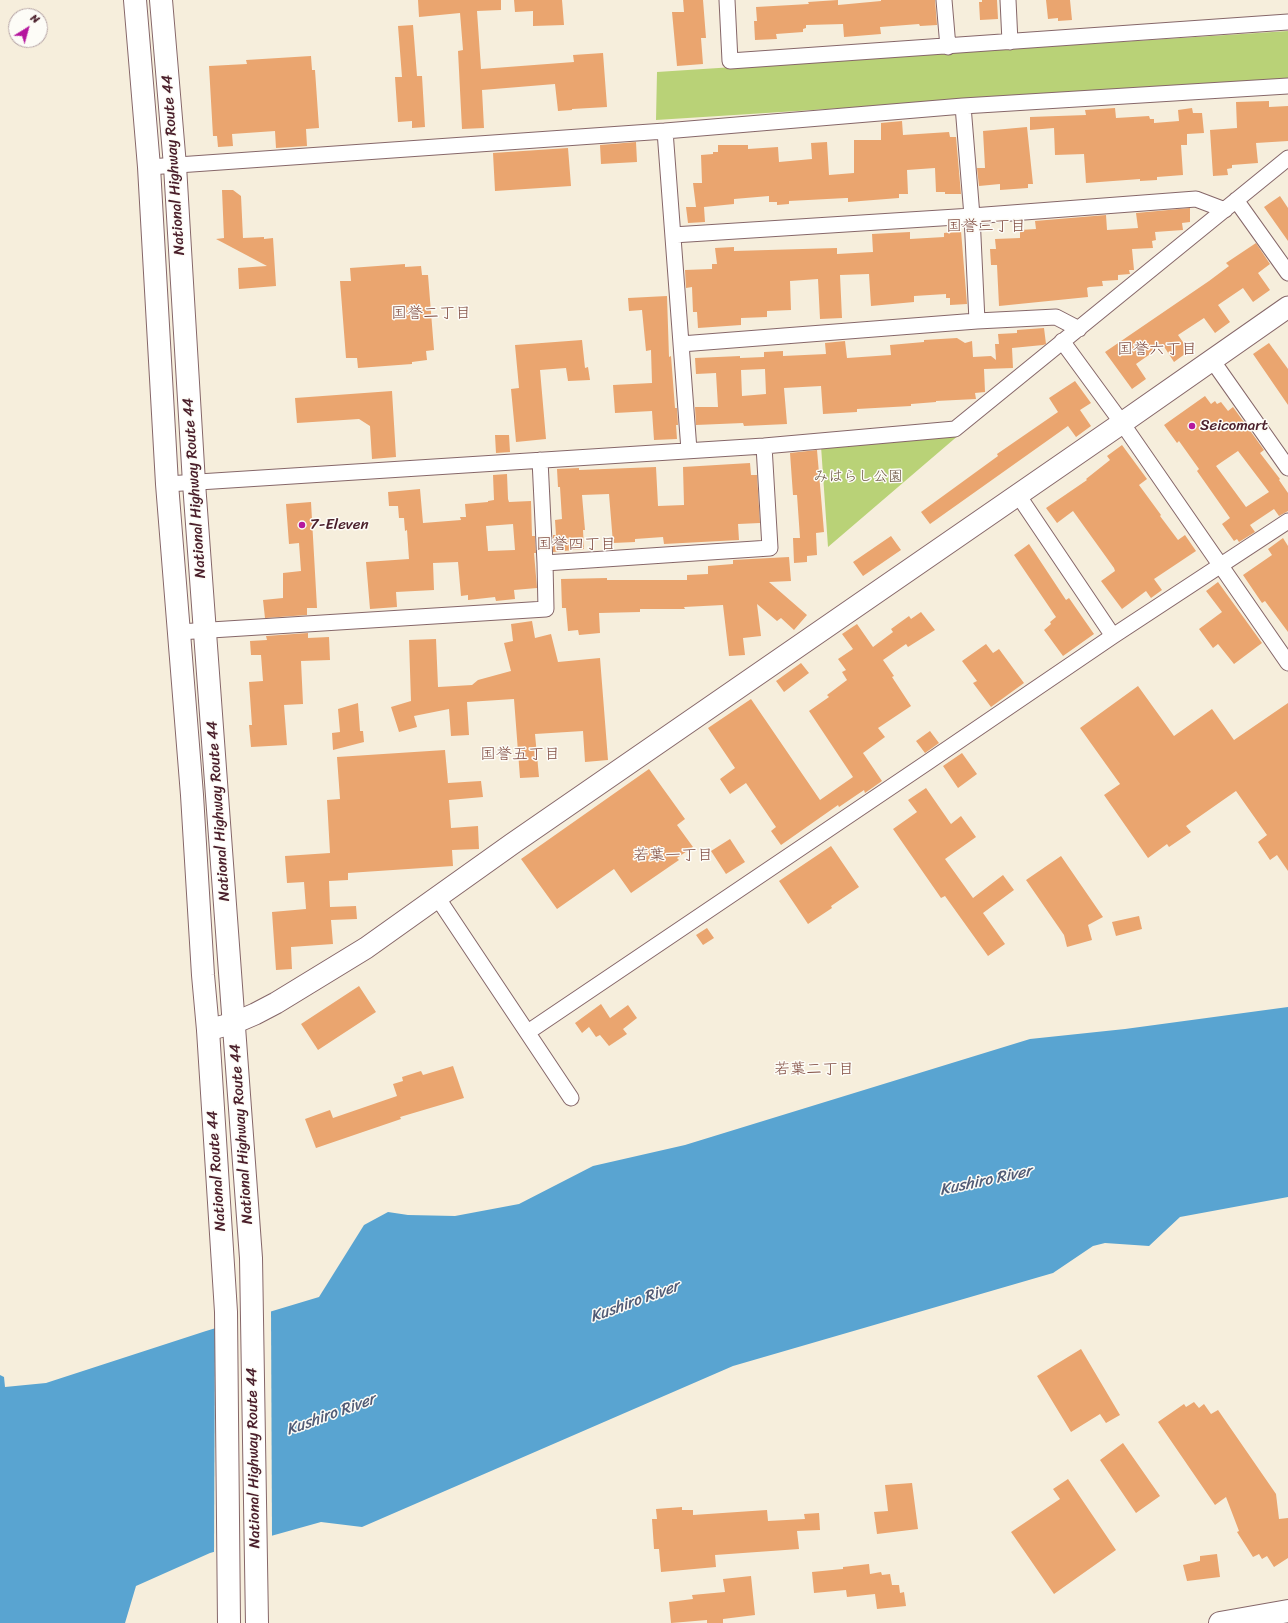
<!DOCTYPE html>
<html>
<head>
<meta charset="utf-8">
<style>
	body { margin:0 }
	#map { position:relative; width:1288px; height:1623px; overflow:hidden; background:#f6eedc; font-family:Sriracha,sans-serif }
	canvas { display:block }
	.north { position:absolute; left:8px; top:8px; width:40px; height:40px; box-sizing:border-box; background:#fdfcf7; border:1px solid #b5a4a5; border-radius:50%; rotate:37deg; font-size:11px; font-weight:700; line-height:16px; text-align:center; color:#4a1f2b }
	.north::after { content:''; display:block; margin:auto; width:14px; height:18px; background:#b5179e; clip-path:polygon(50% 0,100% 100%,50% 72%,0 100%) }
</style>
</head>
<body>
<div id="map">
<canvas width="1288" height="1623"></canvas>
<div class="north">N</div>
</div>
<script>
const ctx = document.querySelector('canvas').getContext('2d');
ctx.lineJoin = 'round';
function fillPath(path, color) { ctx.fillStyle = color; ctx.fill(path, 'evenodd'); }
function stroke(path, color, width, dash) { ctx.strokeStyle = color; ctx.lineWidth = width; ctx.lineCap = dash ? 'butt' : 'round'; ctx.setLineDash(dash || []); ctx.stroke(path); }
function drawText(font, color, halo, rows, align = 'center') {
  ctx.font = font + ' Sriracha,"Klee One",sans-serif'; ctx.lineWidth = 3; ctx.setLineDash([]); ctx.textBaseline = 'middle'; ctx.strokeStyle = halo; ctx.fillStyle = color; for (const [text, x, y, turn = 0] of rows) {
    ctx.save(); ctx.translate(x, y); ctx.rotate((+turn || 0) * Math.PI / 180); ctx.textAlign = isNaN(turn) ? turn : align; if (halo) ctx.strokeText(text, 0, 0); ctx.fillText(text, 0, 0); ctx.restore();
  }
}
fillPath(new Path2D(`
	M 1288,31 L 1288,78 L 1205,85 L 656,120 L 657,72 Z
	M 960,434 L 828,547 L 821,446 Z`), '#b9d277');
fillPath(new Path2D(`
	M 1288,1007 L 1288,1197 L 1180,1217 L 1149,1246 L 1105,1243 L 1093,1246 L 1053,1273 L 733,1366 L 362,1527 L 321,1522 L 210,1553 L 136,1586 L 125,1623 L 0,1623 L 0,1375 L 4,1377 L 5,1387 L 46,1383 L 206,1331 L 319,1297 L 364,1225 L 388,1212 L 408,1215 L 455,1216 L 519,1204 L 593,1166 L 685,1145 L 1030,1039 L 1125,1029 Z`), '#59a4d1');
fillPath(new Path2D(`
	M 271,1310 L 272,1538 L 214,1554 L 215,1327 Z`), '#f6eedc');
fillPath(new Path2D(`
	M 418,0 L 501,0 L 501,10 L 477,11 L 481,69 L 574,62 L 573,55 L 603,53 L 607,107 L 572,109 L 572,110 L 558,111 L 555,84 L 482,90 L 484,128 L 462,129 L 458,51 L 463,50 L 460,13 L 419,17 Z
	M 514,0 L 562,0 L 564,25 L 533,26 L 533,11 L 515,12 Z
	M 683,0 L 703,0 L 706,38 L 701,38 L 703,64 L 677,66 L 672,12 L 684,12 Z
	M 838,0 L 838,5 L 881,1 L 881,0 L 935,0 L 937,25 L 920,26 L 919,24 L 880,27 L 881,34 L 844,37 L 843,24 L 806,25 L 806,28 L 803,29 L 803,32 L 776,34 L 777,39 L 755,40 L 754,21 L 757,21 L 756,7 L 809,4 L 808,2 Z
	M 982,0 L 997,0 L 998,19 L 980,20 L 979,2 L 982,2 Z
	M 1046,0 L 1070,0 L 1072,20 L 1058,21 L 1058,18 L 1048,19 Z
	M 413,25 L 417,76 L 422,76 L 425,127 L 412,128 L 412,121 L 398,122 L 395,77 L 402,77 L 398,26 Z
	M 311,56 L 312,70 L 315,70 L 319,128 L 306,129 L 307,146 L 276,148 L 275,131 L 232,134 L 233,146 L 218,147 L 217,136 L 213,136 L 209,66 L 247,64 L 246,60 Z
	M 1269,101 L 1269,107 L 1288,106 L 1288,141 L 1256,143 L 1258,163 L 1232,165 L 1232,168 L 1227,169 L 1228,175 L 1213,176 L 1210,130 L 1237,128 L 1236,102 Z
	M 1115,108 L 1116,118 L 1149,116 L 1150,119 L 1154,119 L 1154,123 L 1179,121 L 1178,110 L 1192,108 L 1193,113 L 1202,113 L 1204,133 L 1187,134 L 1187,145 L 1181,145 L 1183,175 L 1157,177 L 1157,180 L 1140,181 L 1140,179 L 1086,183 L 1084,154 L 1055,155 L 1054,128 L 1030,130 L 1030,117 L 1086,115 L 1085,110 Z
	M 902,121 L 903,135 L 949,132 L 950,137 L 956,137 L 961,194 L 945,194 L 945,192 L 936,192 L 935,168 L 907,170 L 908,194 L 899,194 L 899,198 L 848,202 L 848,198 L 846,198 L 789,201 L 789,204 L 777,205 L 777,202 L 769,202 L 769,196 L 734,199 L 734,204 L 704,207 L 705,222 L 688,223 L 686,207 L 696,207 L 693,183 L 702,183 L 701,155 L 713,154 L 713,152 L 718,152 L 718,145 L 748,145 L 748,149 L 778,147 L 779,162 L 812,159 L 811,143 L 827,142 L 829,175 L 854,173 L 854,140 L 881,140 L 881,123 Z
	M 1027,127 L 1033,184 L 1028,184 L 1028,188 L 1000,190 L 1000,184 L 979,186 L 977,168 L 985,168 L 983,131 Z
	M 636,142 L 637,162 L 601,164 L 600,145 Z
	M 568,148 L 571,186 L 495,191 L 493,153 Z
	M 222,190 L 233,190 L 241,196 L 243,238 L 264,237 L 264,239 L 273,238 L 276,286 L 239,289 L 238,268 L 267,266 L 216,239 L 224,238 Z
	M 1280,196 L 1288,208 L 1288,241 L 1264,207 Z
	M 1190,208 L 1190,222 L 1182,223 L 1183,230 L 1155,232 L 1156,240 L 1152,241 L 1153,248 L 1132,249 L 1134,270 L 1129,270 L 1130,274 L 1118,275 L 1118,280 L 1102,281 L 1103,286 L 1089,287 L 1087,288 L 1088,297 L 999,306 L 997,265 L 991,265 L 990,249 L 996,249 L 995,239 L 1020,238 L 1020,230 L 1036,229 L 1035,221 L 1106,215 L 1107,230 L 1138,228 L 1136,213 Z
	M 961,231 L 967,304 L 950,305 L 950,298 L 946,298 L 946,294 L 914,296 L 914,302 L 871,306 L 869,274 L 840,275 L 842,318 L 820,319 L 818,279 L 790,281 L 791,310 L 767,311 L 767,317 L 741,318 L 741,325 L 698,328 L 697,312 L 693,312 L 692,287 L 686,288 L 685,270 L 712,269 L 712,264 L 717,264 L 715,248 L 734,247 L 734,251 L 837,248 L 837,254 L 873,252 L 872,234 L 910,232 L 910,239 L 944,237 L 944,233 Z
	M 1256,243 L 1270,264 L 1258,273 L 1270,290 L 1253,302 L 1243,288 L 1218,305 L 1230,322 L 1215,333 L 1204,318 L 1178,335 L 1189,351 L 1174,362 L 1163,345 L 1136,364 L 1146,379 L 1132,389 L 1105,352 L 1209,281 L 1229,266 L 1226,263 Z
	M 405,264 L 405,267 L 421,266 L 422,275 L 428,275 L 434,350 L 426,351 L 427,360 L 412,362 L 412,364 L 358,368 L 357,358 L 346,358 L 340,281 L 351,281 L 350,268 Z
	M 667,296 L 669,357 L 671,356 L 675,408 L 677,408 L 678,425 L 676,425 L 677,439 L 654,440 L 652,411 L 615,413 L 613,385 L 652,383 L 651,350 L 646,351 L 642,310 L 629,311 L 628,298 Z
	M 1044,328 L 1046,344 L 1043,345 L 1012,348 L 1013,368 L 984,369 L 985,392 L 975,393 L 976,399 L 936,401 L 936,402 L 911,404 L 911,406 L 857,409 L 857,412 L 823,414 L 821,386 L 784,388 L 787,424 L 744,426 L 743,423 L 696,425 L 695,407 L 718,407 L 716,373 L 696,374 L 695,358 L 740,356 L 740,358 L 764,357 L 764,352 L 783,351 L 783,356 L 826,354 L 825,343 L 845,341 L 847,358 L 891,355 L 890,345 L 924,342 L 924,340 L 957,338 L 965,343 L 972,341 L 973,357 L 991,356 L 996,360 L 995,344 L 999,344 L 998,334 L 1017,333 L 1017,330 ZM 765,369 L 766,394 L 742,396 L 741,370 Z
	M 582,340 L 585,368 L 588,367 L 590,380 L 568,381 L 566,368 L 540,370 L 546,439 L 516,442 L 511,389 L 519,388 L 515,345 Z
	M 1269,343 L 1288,369 L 1288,405 L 1253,354 Z
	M 1075,381 L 1091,403 L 1080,410 L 1091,426 L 1076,437 L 1068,426 L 930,524 L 921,512 L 998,456 L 997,454 L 1058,412 L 1049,398 Z
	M 392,391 L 396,457 L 372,459 L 370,426 L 359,419 L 297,423 L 295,398 Z
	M 1205,396 L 1211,404 L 1215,401 L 1217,404 L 1221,402 L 1228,411 L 1233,407 L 1264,450 L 1260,453 L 1280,479 L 1279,480 L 1288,493 L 1288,511 L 1279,516 L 1274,509 L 1250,525 L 1255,532 L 1239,542 L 1237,539 L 1234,541 L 1222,524 L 1230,518 L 1197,471 L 1199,469 L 1179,441 L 1177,443 L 1164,425 ZM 1238,451 L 1269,492 L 1246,507 L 1216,466 Z
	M 495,435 L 509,435 L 510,452 L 496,453 Z
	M 1122,445 L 1147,479 L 1139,485 L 1161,515 L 1160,516 L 1178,540 L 1185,535 L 1196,551 L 1154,579 L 1162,590 L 1151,598 L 1146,591 L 1122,609 L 1101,581 L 1115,571 L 1114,568 L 1073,511 L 1057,523 L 1046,508 L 1087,480 L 1086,479 L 1110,460 L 1107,456 Z
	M 817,450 L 824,532 L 816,533 L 817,555 L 807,556 L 807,562 L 794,563 L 793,538 L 800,538 L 797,495 L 793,495 L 790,453 Z
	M 750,463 L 751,475 L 757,475 L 760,523 L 738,524 L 739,540 L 664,544 L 663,537 L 635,539 L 635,542 L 613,543 L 609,494 L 582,495 L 585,530 L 583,530 L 584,549 L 553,552 L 553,535 L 556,535 L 555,520 L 562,519 L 560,487 L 558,487 L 557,469 L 579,468 L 579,470 L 656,467 L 658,506 L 684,505 L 683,467 Z
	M 507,474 L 508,499 L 509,502 L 531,501 L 532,536 L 535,536 L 536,553 L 534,553 L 537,588 L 514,590 L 515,599 L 496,601 L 495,597 L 468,600 L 468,595 L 461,596 L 458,562 L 433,563 L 434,590 L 396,592 L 397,607 L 370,609 L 366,562 L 409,559 L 407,530 L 405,531 L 404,518 L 399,518 L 398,506 L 389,506 L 388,492 L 420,489 L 423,523 L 461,520 L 460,517 L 466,517 L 465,504 L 488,502 L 488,501 L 494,500 L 493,475 ZM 513,524 L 515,550 L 488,551 L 486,526 Z
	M 311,502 L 317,608 L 307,608 L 307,615 L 265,618 L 263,600 L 283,598 L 283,573 L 301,571 L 299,543 L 289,544 L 286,504 Z
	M 891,536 L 901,550 L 863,576 L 853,562 Z
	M 1283,538 L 1288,546 L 1288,632 L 1265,601 L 1262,603 L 1243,575 L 1272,555 L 1268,549 Z
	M 1029,544 L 1066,600 L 1069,598 L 1094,634 L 1063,656 L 1044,630 L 1051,624 L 1050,622 L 1056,617 L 1014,555 Z
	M 789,557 L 791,581 L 769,582 L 807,615 L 794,630 L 781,618 L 777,621 L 757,604 L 761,636 L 743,638 L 745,655 L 729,656 L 723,605 L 684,607 L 685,609 L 640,609 L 640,612 L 599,613 L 600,633 L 579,635 L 578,630 L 568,631 L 566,608 L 562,608 L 561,579 L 607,578 L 607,580 L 687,580 L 687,575 L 708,574 L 708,566 L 733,564 L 733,560 Z
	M 1218,582 L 1262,643 L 1234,664 L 1218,644 L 1213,648 L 1199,629 L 1222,612 L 1206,591 Z
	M 921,612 L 935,630 L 908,647 L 906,644 L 883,660 L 894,676 L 892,677 L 911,706 L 878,728 L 885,737 L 863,753 L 882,781 L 865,793 L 864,790 L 839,807 L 838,805 L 781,845 L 771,831 L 776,827 L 746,783 L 730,794 L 720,779 L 735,768 L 708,728 L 751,699 L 820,800 L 853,777 L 809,711 L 829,697 L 827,695 L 847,680 L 842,672 L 846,670 L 838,659 L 853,649 L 842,634 L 857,624 L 873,647 L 893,632 L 891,629 L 909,616 L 911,619 Z
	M 532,621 L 535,638 L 551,634 L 558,662 L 600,658 L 608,760 L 585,762 L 583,731 L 535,734 L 539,777 L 520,778 L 514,699 L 467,702 L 469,735 L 451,736 L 449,709 L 414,716 L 417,727 L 399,732 L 391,707 L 411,701 L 409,640 L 436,639 L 438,687 L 472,685 L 478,680 L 511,671 L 504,643 L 513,641 L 511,624 Z
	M 308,633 L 308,638 L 329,637 L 330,660 L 301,661 L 303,704 L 284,705 L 287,745 L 251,747 L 249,725 L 252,725 L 249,682 L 263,681 L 261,655 L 251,655 L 250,641 L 267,640 L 266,636 Z
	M 986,644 L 993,653 L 999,649 L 1024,683 L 991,707 L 973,683 L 977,681 L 962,661 Z
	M 801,663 L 809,673 L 784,692 L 776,681 Z
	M 1138,686 L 1174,736 L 1212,709 L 1234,740 L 1288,703 L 1288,871 L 1277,855 L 1270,860 L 1258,842 L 1267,835 L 1236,791 L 1186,826 L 1191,832 L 1169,847 L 1167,844 L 1148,858 L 1104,795 L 1120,784 L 1080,728 Z
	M 358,703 L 360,731 L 363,731 L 364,742 L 333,750 L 332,733 L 340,732 L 338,709 Z
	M 930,731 L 939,743 L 925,753 L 916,741 Z
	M 445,750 L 448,783 L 481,781 L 483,797 L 449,800 L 451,828 L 478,826 L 479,849 L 452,850 L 453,866 L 348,873 L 348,880 L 329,881 L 330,907 L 356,906 L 357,919 L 331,920 L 333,944 L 291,947 L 292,969 L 276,970 L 272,912 L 306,909 L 304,882 L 287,883 L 285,856 L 330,853 L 327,800 L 340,799 L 337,757 Z
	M 962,753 L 977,774 L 958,788 L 943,766 Z
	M 649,769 L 685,819 L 677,825 L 693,847 L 677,858 L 679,860 L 631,893 L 614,869 L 557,909 L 521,859 Z
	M 926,788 L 951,824 L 961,816 L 976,837 L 945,859 L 973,898 L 1003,875 L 1014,890 L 983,913 L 1005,944 L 988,956 L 945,896 L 941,898 L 893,829 L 917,812 L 908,800 Z
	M 730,839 L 745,862 L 726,874 L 711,851 Z
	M 831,846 L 859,887 L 831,906 L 832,908 L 808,924 L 779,881 Z
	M 1061,856 L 1103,917 L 1088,925 L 1092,940 L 1067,947 L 1064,935 L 1026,880 Z
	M 1139,916 L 1142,929 L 1116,936 L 1112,922 Z
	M 707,928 L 714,938 L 703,945 L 696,935 Z
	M 359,986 L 376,1012 L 318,1050 L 301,1024 Z
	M 601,1004 L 610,1018 L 628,1005 L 637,1018 L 623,1029 L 627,1034 L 609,1046 L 600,1035 L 596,1037 L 589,1027 L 582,1033 L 575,1023 Z
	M 453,1066 L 464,1098 L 400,1117 L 401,1119 L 316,1148 L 305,1119 L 330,1110 L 333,1118 L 397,1096 L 393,1084 L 403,1081 L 402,1077 L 421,1071 L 423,1075 Z
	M 1081,1349 L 1120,1415 L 1106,1423 L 1100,1414 L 1071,1432 L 1037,1376 Z
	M 1194,1402 L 1199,1408 L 1204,1404 L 1211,1414 L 1218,1410 L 1276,1494 L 1279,1519 L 1288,1518 L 1288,1558 L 1274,1567 L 1267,1556 L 1262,1559 L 1259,1554 L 1253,1557 L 1237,1532 L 1239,1531 L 1226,1497 L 1215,1505 L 1158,1422 L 1184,1404 L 1186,1407 Z
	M 1123,1443 L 1160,1496 L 1136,1513 L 1100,1460 Z
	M 1068,1479 L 1116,1550 L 1054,1594 L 1011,1532 L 1060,1499 L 1053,1489 Z
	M 912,1483 L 918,1529 L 877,1534 L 874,1512 L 888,1511 L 885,1485 Z
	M 682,1507 L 682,1510 L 693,1510 L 693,1515 L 767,1510 L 768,1521 L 805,1519 L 804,1514 L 819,1513 L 820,1530 L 797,1531 L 799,1549 L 715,1555 L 716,1567 L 661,1572 L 659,1549 L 654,1549 L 652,1519 L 657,1519 L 656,1509 Z
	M 1217,1554 L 1220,1577 L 1187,1581 L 1183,1565 L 1200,1561 L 1200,1556 Z
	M 869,1564 L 870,1574 L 881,1572 L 882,1575 L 890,1574 L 892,1585 L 899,1585 L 900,1593 L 904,1592 L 906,1606 L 877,1609 L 875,1594 L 847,1597 L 846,1590 L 814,1593 L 812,1572 L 843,1569 L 843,1567 Z
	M 751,1576 L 755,1615 L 723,1619 L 723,1623 L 707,1623 L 707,1620 L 671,1623 L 669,1602 L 693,1599 L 692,1595 L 725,1592 L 723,1579 Z`), '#eaa56f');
const street = new Path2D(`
	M 727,0 L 730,61 L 1288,22
	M 944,0 L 948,47
	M 1008,0 L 1010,42
	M 963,106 L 972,216 L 977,321
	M 665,131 L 689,450
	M 149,167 L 665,131 L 963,106 L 1288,86
	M 1236,200 L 1288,273
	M 673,235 L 972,216 L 1196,199 L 1225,210
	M 1062,341 L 1122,423 L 1288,663
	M 681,344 L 977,321 L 1056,317 L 1079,329
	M 1212,360 L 1288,468
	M 167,484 L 764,446 L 955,429 L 1288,158
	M 1018,495 L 1113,636
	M 545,563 L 770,548 L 764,446
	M 179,632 L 546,609 L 545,563 L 540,460
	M 437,897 L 571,1098
	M 528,1032 L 928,762 L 1113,636 L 1288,521`);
const secondary = new Path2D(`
	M 208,1030 L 234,1023 L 255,1014 L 276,1003 L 366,948 L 512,844 L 1122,423 L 1288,307`);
const highway = new Path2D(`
	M 135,0 L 149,167 L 167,484 L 192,795 L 203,975 L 208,1030 L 226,1312 L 229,1623
	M 161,0 L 175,166 L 194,483 L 251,1258 L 257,1623
	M 1220,1623 L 1288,1611`);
stroke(street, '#866769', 17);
stroke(secondary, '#866769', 23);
stroke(highway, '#866769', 24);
stroke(street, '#fff', 15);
stroke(secondary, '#fff', 21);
stroke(highway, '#fff', 22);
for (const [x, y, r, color] of [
	[1192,426,4,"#b5179e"],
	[302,525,4,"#b5179e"]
]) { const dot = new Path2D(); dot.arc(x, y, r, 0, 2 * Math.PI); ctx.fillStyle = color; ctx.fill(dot); stroke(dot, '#fdfcf7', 1.5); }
drawText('15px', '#4a1f2b', '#fdfcf7', [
	["National Highway Route 44",174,165,-94],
	["National Highway Route 44",195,488,-94],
	["National Highway Route 44",219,811,-94],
	["National Highway Route 44",242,1134,-94],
	["National Route 44",217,1171,-94],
	["National Highway Route 44",254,1458,-91]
]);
drawText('15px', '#4a1f2b', '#fdfcf7', [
	["Seicomart",1200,426],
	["7-Eleven",310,525]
], 'left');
drawText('15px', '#6b5542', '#fdfcf7', [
	["みはらし公園",858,477]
]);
drawText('16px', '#824e43', '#fdfcf7', [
	["国誉三丁目",986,227],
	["国誉二丁目",431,314],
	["国誉六丁目",1157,350],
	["国誉四丁目",576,545],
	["国誉五丁目",520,755],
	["若葉一丁目",673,856],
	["若葉二丁目",814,1070]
]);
drawText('italic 16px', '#515b76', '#fdfcf7', [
	["Kushiro River",986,1181,-12],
	["Kushiro River",635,1302,-20],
	["Kushiro River",331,1415,-20]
]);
</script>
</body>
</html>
